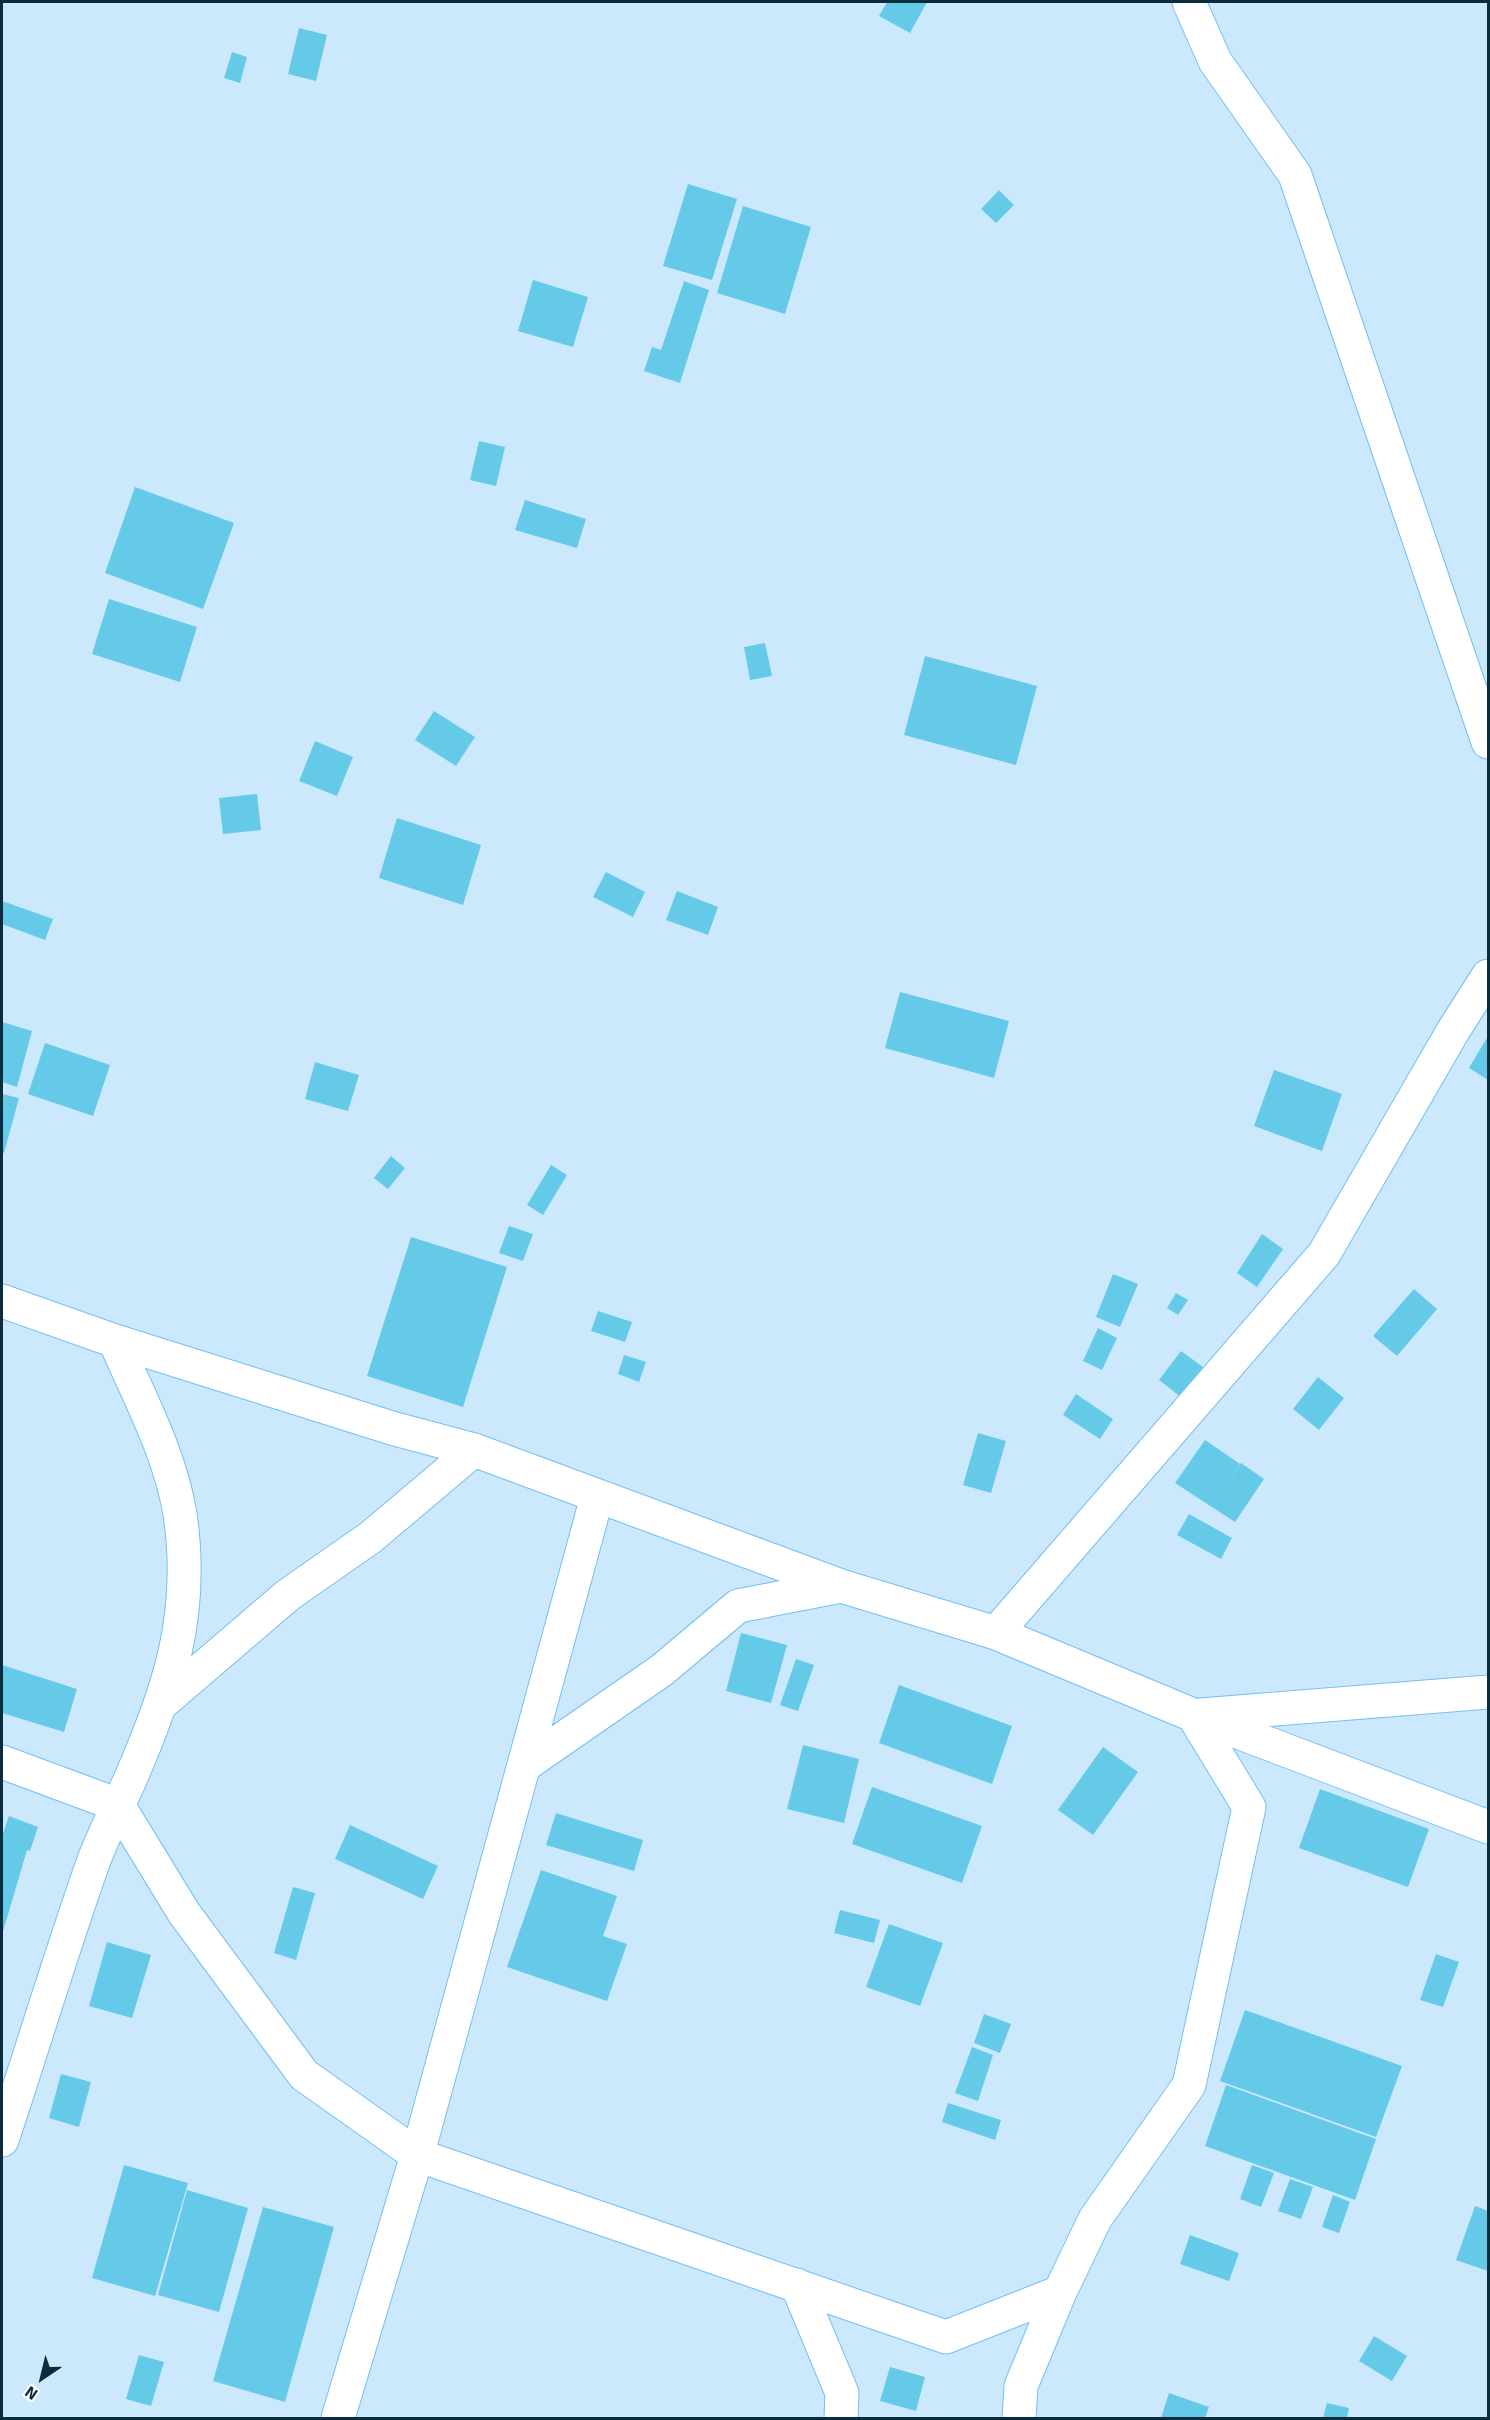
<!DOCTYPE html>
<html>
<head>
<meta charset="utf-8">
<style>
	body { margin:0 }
	#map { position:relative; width:1490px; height:2420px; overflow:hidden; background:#cce8fd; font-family:Signika,sans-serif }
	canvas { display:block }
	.frame { position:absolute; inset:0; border:3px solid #0b2b3f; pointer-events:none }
	.north { position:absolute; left:12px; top:2348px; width:60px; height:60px; -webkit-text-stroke:4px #fff; paint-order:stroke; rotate:215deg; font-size:16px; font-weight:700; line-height:24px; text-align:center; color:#0b2b3f }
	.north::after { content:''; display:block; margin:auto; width:21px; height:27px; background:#0b2b3f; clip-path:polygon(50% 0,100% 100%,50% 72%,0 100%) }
</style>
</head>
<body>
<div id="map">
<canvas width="1490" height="2420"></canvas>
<div class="frame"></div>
<div class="north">N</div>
</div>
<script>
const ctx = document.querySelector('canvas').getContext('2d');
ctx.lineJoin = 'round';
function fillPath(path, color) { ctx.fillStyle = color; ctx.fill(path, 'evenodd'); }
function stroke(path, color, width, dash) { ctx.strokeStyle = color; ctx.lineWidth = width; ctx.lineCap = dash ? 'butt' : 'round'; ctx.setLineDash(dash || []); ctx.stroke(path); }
fillPath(new Path2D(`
	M 887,2 L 927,2 L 910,33 L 879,16 Z
	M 299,28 L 327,35 L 316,81 L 288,74 Z
	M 232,52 L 247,57 L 240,83 L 224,78 Z
	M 688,184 L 737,199 L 712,280 L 663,266 Z
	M 999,190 L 1014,205 L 996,223 L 981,209 Z
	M 743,206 L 811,227 L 785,314 L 717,293 Z
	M 533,280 L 588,297 L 573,347 L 518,331 Z
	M 684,281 L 709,290 L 680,383 L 644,371 L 652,347 L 661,350 Z
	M 479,441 L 505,447 L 496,486 L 470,480 Z
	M 135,487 L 234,523 L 203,609 L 105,573 Z
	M 525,500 L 586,519 L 577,548 L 515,530 Z
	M 109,599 L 197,627 L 180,682 L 92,654 Z
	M 765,643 L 772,676 L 750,680 L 744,647 Z
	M 925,656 L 1037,686 L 1016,765 L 904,735 Z
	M 434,711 L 475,737 L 456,766 L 415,740 Z
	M 315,741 L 353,757 L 337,796 L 299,781 Z
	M 257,794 L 261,830 L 223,834 L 219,798 Z
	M 397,818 L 481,845 L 463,905 L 379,878 Z
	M 606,872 L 645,892 L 633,917 L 593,897 Z
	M 677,891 L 718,907 L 708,935 L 666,920 Z
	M 2,901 L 53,919 L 45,940 L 2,924 Z
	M 900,992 L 1009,1021 L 994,1078 L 885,1048 Z
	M 2,1022 L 32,1031 L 17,1087 L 2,1082 Z
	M 1488,1036 L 1488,1080 L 1469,1068 Z
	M 45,1043 L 110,1065 L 93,1116 L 28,1094 Z
	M 315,1062 L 359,1075 L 348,1111 L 305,1099 Z
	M 1274,1070 L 1342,1094 L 1322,1151 L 1254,1126 Z
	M 2,1094 L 19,1098 L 4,1153 L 2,1152 Z
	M 391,1156 L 405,1168 L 388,1189 L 374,1178 Z
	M 551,1165 L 567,1175 L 543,1215 L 527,1205 Z
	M 509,1226 L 533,1234 L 523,1261 L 499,1253 Z
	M 1262,1234 L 1283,1249 L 1257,1287 L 1237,1273 Z
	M 411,1237 L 507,1267 L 463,1407 L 367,1376 Z
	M 1113,1274 L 1138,1284 L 1120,1327 L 1096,1317 Z
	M 1414,1289 L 1437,1309 L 1397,1356 L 1373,1336 Z
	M 1176,1293 L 1188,1300 L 1178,1315 L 1167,1308 Z
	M 598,1311 L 632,1322 L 625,1342 L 591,1331 Z
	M 1098,1328 L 1117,1338 L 1102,1370 L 1083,1361 Z
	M 1181,1351 L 1203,1367 L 1181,1397 L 1159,1380 Z
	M 624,1355 L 646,1362 L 639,1382 L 618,1374 Z
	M 1318,1377 L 1344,1398 L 1319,1430 L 1293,1409 Z
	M 1076,1394 L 1113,1419 L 1100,1439 L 1063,1415 Z
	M 978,1433 L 1006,1441 L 991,1493 L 963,1485 Z
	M 1205,1440 L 1240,1464 L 1219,1496 L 1241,1463 L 1264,1479 L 1235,1522 L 1175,1483 Z
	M 1189,1514 L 1232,1538 L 1221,1559 L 1177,1535 Z
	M 741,1633 L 787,1645 L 771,1703 L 726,1691 Z
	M 796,1659 L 814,1665 L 798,1711 L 780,1705 Z
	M 2,1665 L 77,1689 L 64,1732 L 2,1713 Z
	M 899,1685 L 1012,1726 L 992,1784 L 879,1743 Z
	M 803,1745 L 859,1759 L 844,1823 L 787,1809 Z
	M 1103,1747 L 1138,1772 L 1093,1835 L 1058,1810 Z
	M 872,1787 L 982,1826 L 962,1883 L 852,1844 Z
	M 1320,1789 L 1429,1829 L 1408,1887 L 1299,1848 Z
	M 556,1813 L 643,1840 L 634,1871 L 546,1845 Z
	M 9,1816 L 38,1827 L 30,1851 L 27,1850 L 2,1935 L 2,1836 Z
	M 350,1825 L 438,1866 L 423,1899 L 335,1859 Z
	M 541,1870 L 617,1896 L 603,1936 L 627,1944 L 607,2001 L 507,1967 Z
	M 293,1887 L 315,1893 L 296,1960 L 274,1953 Z
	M 840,1910 L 880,1920 L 874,1943 L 834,1933 Z
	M 889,1924 L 943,1943 L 920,2006 L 866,1987 Z
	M 107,1942 L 151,1955 L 132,2018 L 89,2006 Z
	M 1436,1954 L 1459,1962 L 1443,2007 L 1420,2000 Z
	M 1245,2010 L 1402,2066 L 1376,2137 L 1220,2081 Z
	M 984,2014 L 1011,2024 L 1000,2053 L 974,2043 Z
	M 972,2047 L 993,2055 L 978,2101 L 955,2093 Z
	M 61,2074 L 91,2082 L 79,2127 L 49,2118 Z
	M 1226,2085 L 1376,2139 L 1355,2200 L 1205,2146 Z
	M 948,2103 L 1001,2120 L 995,2140 L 942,2122 Z
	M 124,2165 L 188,2183 L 155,2296 L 92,2278 Z
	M 1252,2165 L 1274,2173 L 1261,2207 L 1240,2199 Z
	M 1290,2179 L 1313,2187 L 1301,2219 L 1278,2211 Z
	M 187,2190 L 248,2208 L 219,2312 L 158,2295 Z
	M 1333,2195 L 1350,2202 L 1339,2233 L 1322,2227 Z
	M 1475,2206 L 1488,2211 L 1488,2271 L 1456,2260 Z
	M 263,2207 L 334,2227 L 285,2402 L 213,2381 Z
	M 1190,2235 L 1239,2253 L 1229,2281 L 1180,2264 Z
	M 1374,2336 L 1407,2356 L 1392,2381 L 1359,2361 Z
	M 139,2355 L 164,2362 L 151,2406 L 126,2399 Z
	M 890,2367 L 925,2377 L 916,2411 L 880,2401 Z
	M 1169,2393 L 1209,2407 L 1205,2418 L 1161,2418 Z
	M 1327,2403 L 1349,2408 L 1347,2418 L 1323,2418 Z`), '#65cae8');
const minor = new Path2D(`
	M 1189,2 L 1215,61 L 1295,175 L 1488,742
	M 2,1301 L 115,1341 L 395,1429 L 474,1450 L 841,1586 L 996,1633 L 1193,1715 L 1488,1827
	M 996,1633 L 1324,1254 L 1453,1031 L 1488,976
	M 162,1703 L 288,1595 L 371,1537 L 474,1450
	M 1201,1715 L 1488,1692
	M 2,1762 L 118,1805 L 184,1913 L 304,2075 L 417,2155 L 946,2337 L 1060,2292
	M 525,1765 L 662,1670 L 738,1606 L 841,1586
	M 2,2140 C 33,2047 61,1953 94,1860 C 104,1834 117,1808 129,1782 C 169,1691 195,1615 180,1514 C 170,1453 139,1397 115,1341
	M 797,2285 L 842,2393 L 841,2418
	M 338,2418 L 421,2142 L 597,1497
	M 1019,2418 L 1021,2386 L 1060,2292 L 1095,2219 L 1189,2085 L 1249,1807 L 1193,1715`);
stroke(minor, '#75bff1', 35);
stroke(minor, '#fff', 33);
</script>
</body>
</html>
